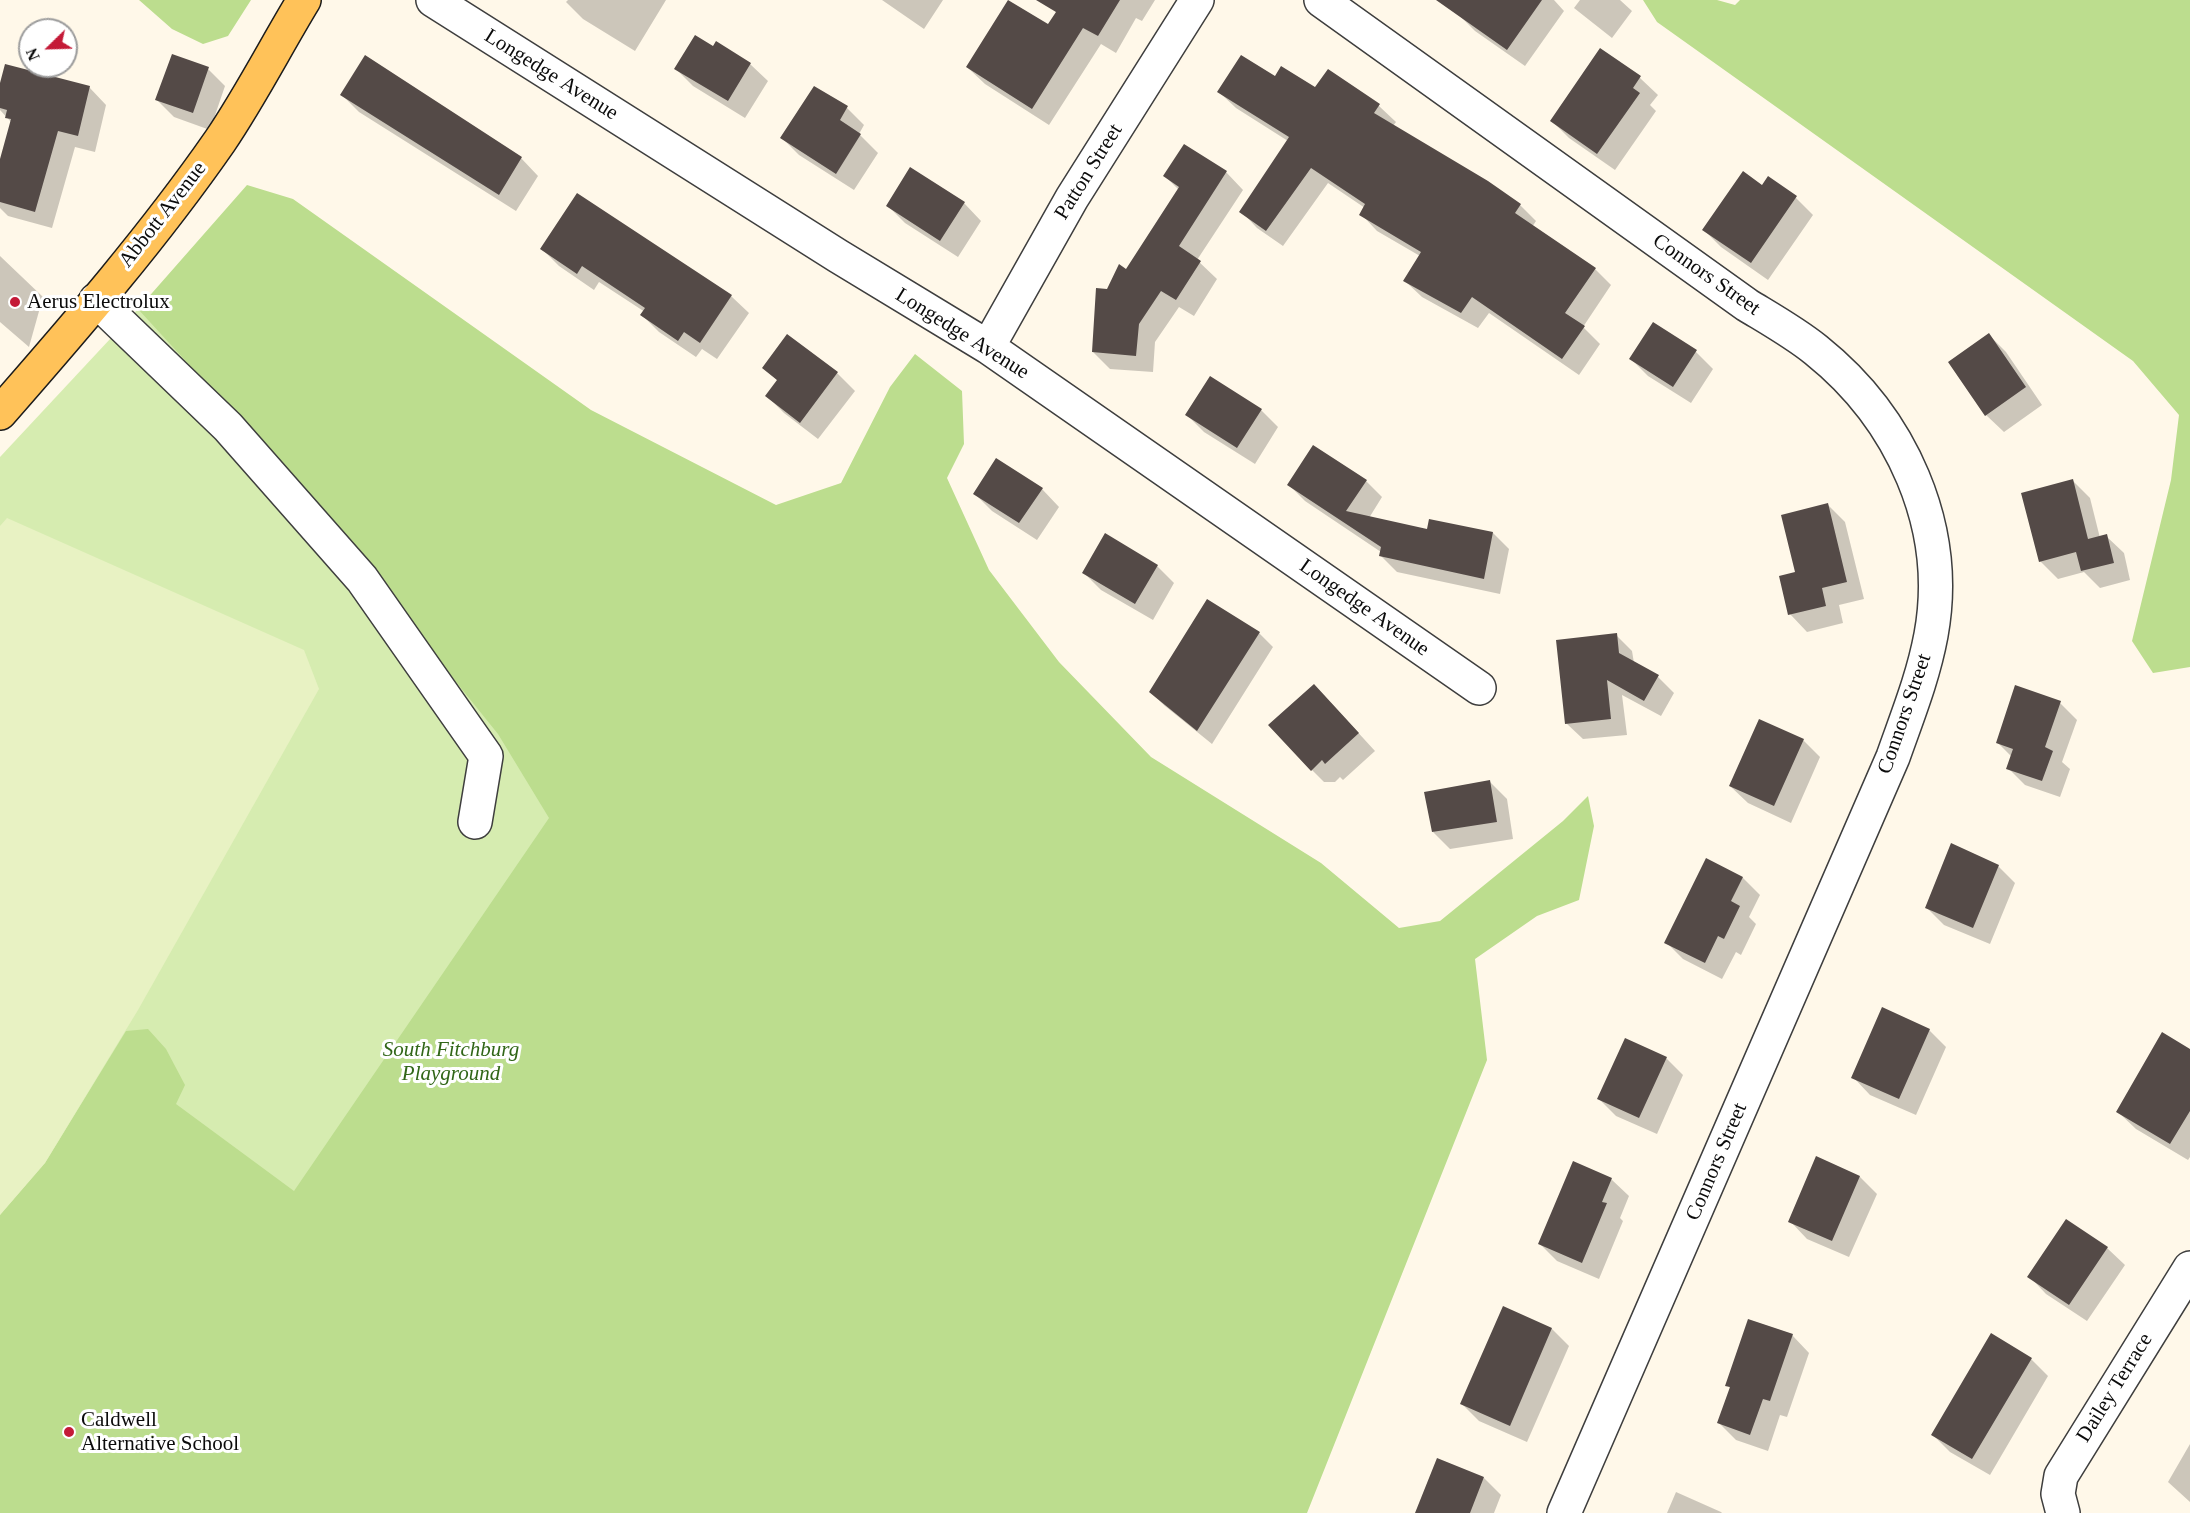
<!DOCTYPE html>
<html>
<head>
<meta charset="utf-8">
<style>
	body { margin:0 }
	#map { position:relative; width:2190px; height:1513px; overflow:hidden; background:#fff8e9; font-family:Georgia,serif }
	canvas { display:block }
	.north { position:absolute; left:18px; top:18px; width:60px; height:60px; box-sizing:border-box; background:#fff; border:2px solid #9d9d9d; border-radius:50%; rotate:247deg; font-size:16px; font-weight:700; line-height:24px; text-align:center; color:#0b0b0b }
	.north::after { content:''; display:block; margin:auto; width:21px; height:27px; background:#c41a37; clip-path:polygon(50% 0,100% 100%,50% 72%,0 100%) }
</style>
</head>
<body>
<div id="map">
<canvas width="2190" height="1513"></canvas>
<div class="north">N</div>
</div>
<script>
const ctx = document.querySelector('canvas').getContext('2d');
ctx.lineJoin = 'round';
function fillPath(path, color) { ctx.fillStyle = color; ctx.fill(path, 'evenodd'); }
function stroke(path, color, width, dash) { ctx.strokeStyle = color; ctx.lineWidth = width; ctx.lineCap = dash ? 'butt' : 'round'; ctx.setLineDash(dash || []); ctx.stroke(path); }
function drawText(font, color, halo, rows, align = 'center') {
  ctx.font = font + ' Georgia,serif'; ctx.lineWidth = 6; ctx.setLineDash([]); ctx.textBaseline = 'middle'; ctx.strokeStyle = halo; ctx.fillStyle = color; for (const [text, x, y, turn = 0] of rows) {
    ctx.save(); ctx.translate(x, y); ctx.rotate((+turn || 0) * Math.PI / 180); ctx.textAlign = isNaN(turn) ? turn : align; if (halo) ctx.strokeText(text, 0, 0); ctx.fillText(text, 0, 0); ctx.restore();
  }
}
fillPath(new Path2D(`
	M 138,309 L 1372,1138 L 274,1513 L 0,1351 L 0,457 Z`), '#d6ecb0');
fillPath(new Path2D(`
	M 139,0 L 251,0 L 228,36 L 203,44 L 172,29 Z
	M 1643,0 L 1717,0 L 1735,5 L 1740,0 L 2190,0 L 2190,667 L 2153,673 L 2132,641 L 2171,480 L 2179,415 L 2133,361 L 1657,22 Z
	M 247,185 L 293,199 L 591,410 L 776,505 L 841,483 L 890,387 L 915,354 L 962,391 L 964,444 L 947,478 L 989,570 L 1059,662 L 1151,757 L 1321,863 L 1399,928 L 1440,921 L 1563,821 L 1588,796 L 1594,826 L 1579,900 L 1537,916 L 1475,959 L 1487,1060 L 1307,1513 L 0,1513 L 0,1215 L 45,1163 L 126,1031 L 148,1029 L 166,1049 L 185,1085 L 176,1104 L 294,1191 L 549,818 L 498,734 L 357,559 L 226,405 L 138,309 Z`), '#bcdd8e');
fillPath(new Path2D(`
	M 7,518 L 304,650 L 319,689 L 138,1010 L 45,1163 L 0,1215 L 0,526 Z`), '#e8f2c3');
fillPath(new Path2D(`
	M 568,0 L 666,0 L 635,51 L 583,19 L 566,2 Z
	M 882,0 L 943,0 L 924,29 Z
	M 1064,0 L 1155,0 L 1142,21 L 1136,18 L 1116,53 L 1101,44 L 1049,125 L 985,84 L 967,67 L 1049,26 Z
	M 1468,0 L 1554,0 L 1564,11 L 1525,66 L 1475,31 L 1458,14 Z
	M 1580,0 L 1620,0 L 1632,11 L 1612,38 L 1574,8 Z
	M 716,44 L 750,64 L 768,81 L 745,118 L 693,86 L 676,69 L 714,48 Z
	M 1600,50 L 1640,78 L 1658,95 L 1650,105 L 1656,111 L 1615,170 L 1569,138 L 1552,121 Z
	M 208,69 L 225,86 L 210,130 L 174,117 L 157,100 Z
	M 1328,71 L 1379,106 L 1396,122 L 1393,126 L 1520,205 L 1536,221 L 1532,227 L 1595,269 L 1611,285 L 1583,327 L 1600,344 L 1579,375 L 1489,313 L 1478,328 L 1422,297 L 1405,281 L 1420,256 L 1377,231 L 1361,214 L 1365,208 L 1328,183 L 1283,246 L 1257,228 L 1241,211 L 1288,141 L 1236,108 L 1219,92 L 1276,78 L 1315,89 Z
	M 89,87 L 106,105 L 95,152 L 75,147 L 52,228 L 8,216 L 0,208 L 0,164 L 12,123 L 0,110 L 0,89 Z
	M 814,88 L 847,108 L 864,125 L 859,134 L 878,153 L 854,190 L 799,155 L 782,138 Z
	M 342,95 L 430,101 L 521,158 L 538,176 L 516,211 L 359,112 Z
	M 1226,172 L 1243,190 L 1197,260 L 1217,279 L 1194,316 L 1179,307 L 1155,342 L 1153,372 L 1110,369 L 1093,352 L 1108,290 L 1126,271 L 1179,190 L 1165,176 Z
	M 1768,178 L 1796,198 L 1813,215 L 1768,280 L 1721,247 L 1704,230 L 1762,187 Z
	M 964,203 L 981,221 L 958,257 L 905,223 L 888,206 Z
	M 542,249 L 731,296 L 749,313 L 717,359 L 702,349 L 696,357 L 659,332 L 642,315 L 645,312 L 599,282 L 594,290 L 559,266 Z
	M 0,256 L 43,297 L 29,347 L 0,322 Z
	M 1989,335 L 2006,352 L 2042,405 L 2004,432 L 1986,415 Z
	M 788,336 L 837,373 L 855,391 L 818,439 L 784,413 L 767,396 L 778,381 L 764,368 Z
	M 1696,352 L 1713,369 L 1691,403 L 1648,376 L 1631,359 Z
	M 1261,410 L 1278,427 L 1255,464 L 1204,432 L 1187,415 Z
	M 1313,447 L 1366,481 L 1382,497 L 1369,518 L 1428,530 L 1493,533 L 1509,549 L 1500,594 L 1397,572 L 1381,556 L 1381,552 L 1305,501 L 1289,485 Z
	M 997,460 L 1042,489 L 1059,507 L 1037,540 L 992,511 L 975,494 Z
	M 2073,481 L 2090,498 L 2100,538 L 2106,536 L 2124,553 L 2130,580 L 2100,588 L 2084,572 L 2058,579 L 2040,561 Z
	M 1828,505 L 1845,522 L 1864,599 L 1839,605 L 1843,623 L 1807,632 L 1790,614 L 1797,573 Z
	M 1157,566 L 1174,583 L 1153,620 L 1101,590 L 1084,573 Z
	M 1259,633 L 1273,647 L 1212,744 L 1165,706 L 1150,692 Z
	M 1616,635 L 1632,651 L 1634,663 L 1658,677 L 1674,693 L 1661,716 L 1622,695 L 1627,735 L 1583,739 L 1566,723 Z
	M 1331,703 L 1375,751 L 1343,780 L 1340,777 L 1335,782 L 1324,782 L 1306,764 Z
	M 2060,703 L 2077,720 L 2062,762 L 2070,769 L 2060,797 L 2025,785 L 2008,768 L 2012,757 L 1997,742 Z
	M 1803,740 L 1820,757 L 1791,823 L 1748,803 L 1730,786 Z
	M 1490,782 L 1507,799 L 1513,839 L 1450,849 L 1433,832 Z
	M 1707,860 L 1743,878 L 1760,895 L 1749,917 L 1756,924 L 1741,955 L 1736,952 L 1722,979 L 1683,959 L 1666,942 Z
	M 1998,866 L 2015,883 L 1990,944 L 1944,925 L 1927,908 Z
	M 1929,1030 L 1946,1047 L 1916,1115 L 1870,1095 L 1853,1077 Z
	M 2190,1051 L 2190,1157 L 2188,1160 L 2136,1129 L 2118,1112 Z
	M 1666,1058 L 1683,1075 L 1657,1134 L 1616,1116 L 1599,1099 Z
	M 1817,1158 L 1860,1177 L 1877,1194 L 1849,1257 L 1807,1239 L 1790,1221 Z
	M 1611,1179 L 1629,1196 L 1620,1218 L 1623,1221 L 1599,1279 L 1557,1261 L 1540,1244 Z
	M 2066,1221 L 2107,1248 L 2125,1265 L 2087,1321 L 2046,1294 L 2029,1276 Z
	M 1504,1308 L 1552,1329 L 1569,1346 L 1527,1442 L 1479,1421 L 1462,1404 Z
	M 1792,1335 L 1809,1353 L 1787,1417 L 1780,1415 L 1768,1451 L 1736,1440 L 1719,1423 L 1731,1389 L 1727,1385 Z
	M 2031,1359 L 2048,1376 L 1990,1475 L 1950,1452 L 1932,1434 Z
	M 2190,1444 L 2190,1502 L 2168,1482 Z
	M 1484,1478 L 1501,1495 L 1494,1513 L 1417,1513 Z
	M 1676,1492 L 1721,1512 L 1722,1513 L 1667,1513 Z`), '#0003');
fillPath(new Path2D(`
	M 1008,0 L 1048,24 L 1056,12 L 1036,0 L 1120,0 L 1098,36 L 1083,28 L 1032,109 L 966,67 Z
	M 1436,0 L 1542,0 L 1507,50 Z
	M 695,35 L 713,46 L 716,41 L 751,63 L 728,101 L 674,69 Z
	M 1600,48 L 1641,76 L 1633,88 L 1640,93 L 1597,154 L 1550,121 Z
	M 172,54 L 209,67 L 193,113 L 155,100 Z
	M 365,55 L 522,157 L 499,195 L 340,95 Z
	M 1241,55 L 1275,76 L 1281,66 L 1315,87 L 1328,69 L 1380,104 L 1374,113 L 1488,181 L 1521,204 L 1515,213 L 1596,268 L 1565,313 L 1585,326 L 1562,359 L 1472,297 L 1461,313 L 1403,281 L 1421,252 L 1359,215 L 1365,204 L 1311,168 L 1266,231 L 1239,212 L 1289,137 L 1217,92 Z
	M 5,64 L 90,86 L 78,136 L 58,131 L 35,212 L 0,202 L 0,159 L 11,119 L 5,118 L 7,110 L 0,108 L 0,83 Z
	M 814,86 L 848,106 L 840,120 L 861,134 L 836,174 L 780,138 Z
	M 1184,144 L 1227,171 L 1179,246 L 1201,261 L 1176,300 L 1161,291 L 1139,324 L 1136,356 L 1092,352 L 1096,288 L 1107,289 L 1119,264 L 1126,269 L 1179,187 L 1163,176 Z
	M 910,167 L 965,202 L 940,241 L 886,206 Z
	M 1743,171 L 1762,185 L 1768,176 L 1797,196 L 1751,263 L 1702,230 Z
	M 577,193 L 732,295 L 700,343 L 684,332 L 678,341 L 640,315 L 645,308 L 582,266 L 577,274 L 540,249 Z
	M 1653,322 L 1697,350 L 1673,387 L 1629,359 Z
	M 1989,333 L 2026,387 L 1985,416 L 1948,362 Z
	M 787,334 L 838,372 L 800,423 L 765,396 L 777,380 L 762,368 Z
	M 1210,376 L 1262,409 L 1237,448 L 1185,415 Z
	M 1313,445 L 1367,480 L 1346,511 L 1427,529 L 1429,519 L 1493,532 L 1484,579 L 1379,556 L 1381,547 L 1287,485 Z
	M 996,458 L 1043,488 L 1019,523 L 973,494 Z
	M 2073,479 L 2088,539 L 2107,534 L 2114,563 L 2081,571 L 2076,552 L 2039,562 L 2021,493 Z
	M 1828,503 L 1847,582 L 1822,588 L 1826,606 L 1788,615 L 1779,576 L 1795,572 L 1781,515 Z
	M 1105,533 L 1158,565 L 1135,604 L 1082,573 Z
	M 1207,599 L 1260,632 L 1197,731 L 1149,692 Z
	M 1617,633 L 1619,653 L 1659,675 L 1644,701 L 1607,680 L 1611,719 L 1565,724 L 1556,640 Z
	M 1314,684 L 1359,733 L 1325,764 L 1322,760 L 1311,771 L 1268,725 Z
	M 2015,685 L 2061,701 L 2045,747 L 2053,751 L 2042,781 L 2006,769 L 2013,749 L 1996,743 Z
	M 1759,719 L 1804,739 L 1774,806 L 1729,786 Z
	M 1490,780 L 1497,822 L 1432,832 L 1424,792 Z
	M 1951,843 L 1999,865 L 1973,928 L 1925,908 Z
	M 1706,858 L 1743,877 L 1731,901 L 1740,906 L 1724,939 L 1718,936 L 1705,963 L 1664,943 Z
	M 1882,1007 L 1930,1029 L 1899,1099 L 1851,1078 Z
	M 2162,1032 L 2190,1049 L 2190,1111 L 2170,1144 L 2116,1112 Z
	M 1625,1038 L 1667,1057 L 1639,1118 L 1597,1099 Z
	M 1816,1156 L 1860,1176 L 1832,1241 L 1788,1222 Z
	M 1573,1161 L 1612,1178 L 1602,1202 L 1607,1203 L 1582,1263 L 1538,1244 Z
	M 2066,1219 L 2108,1247 L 2069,1305 L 2027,1277 Z
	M 1503,1306 L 1552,1328 L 1510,1426 L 1460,1404 Z
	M 1748,1319 L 1793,1334 L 1770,1401 L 1763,1399 L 1750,1435 L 1717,1423 L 1730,1387 L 1725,1386 Z
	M 1991,1333 L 2032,1358 L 1972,1459 L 1931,1435 Z
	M 1437,1458 L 1484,1477 L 1470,1513 L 1415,1513 Z`), '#544a47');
const minor = new Path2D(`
	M 433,0 L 838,256 L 988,347 L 1479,688
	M 1321,0 L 1747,305 C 1770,319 1795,333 1816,350 C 1901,418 1951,526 1931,635 C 1923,678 1907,717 1893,757 L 1564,1513
	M 96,300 L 228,427 L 362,579 L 486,756 L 475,822
	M 988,347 L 1072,198 L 1197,0
	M 2063,1513 L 2058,1494 L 2061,1476 L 2190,1268`);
const major = new Path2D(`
	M 0,413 C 77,325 154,236 220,141 C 250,97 276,46 304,0`);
stroke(minor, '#3e3e3e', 36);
stroke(major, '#1c1c1c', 36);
stroke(minor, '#fff', 33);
stroke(major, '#ffc259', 33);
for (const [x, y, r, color] of [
	[15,302,6,"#c41a37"],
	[69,1432,6,"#c41a37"]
]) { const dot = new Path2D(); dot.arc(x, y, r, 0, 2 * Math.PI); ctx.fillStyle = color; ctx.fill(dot); stroke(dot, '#fff', 2); }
drawText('21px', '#0b0b0b', '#fff', [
	["Longedge Avenue",551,75,32],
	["Patton Street",1089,172,-58],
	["Abbott Avenue",163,215,-52],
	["Connors Street",1706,275,35],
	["Longedge Avenue",962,334,32],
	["Longedge Avenue",1364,608,35],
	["Connors Street",1905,714,-71],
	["Connors Street",1717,1162,-67],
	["Dailey Terrace",2115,1388,-58]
]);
drawText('21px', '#0b0b0b', '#fff', [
	["Aerus Electrolux",27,302],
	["Caldwell",81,1420],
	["Alternative School",81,1444]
], 'left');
drawText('italic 21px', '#316618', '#fff', [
	["South Fitchburg",451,1050],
	["Playground",451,1074]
]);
</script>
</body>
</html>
